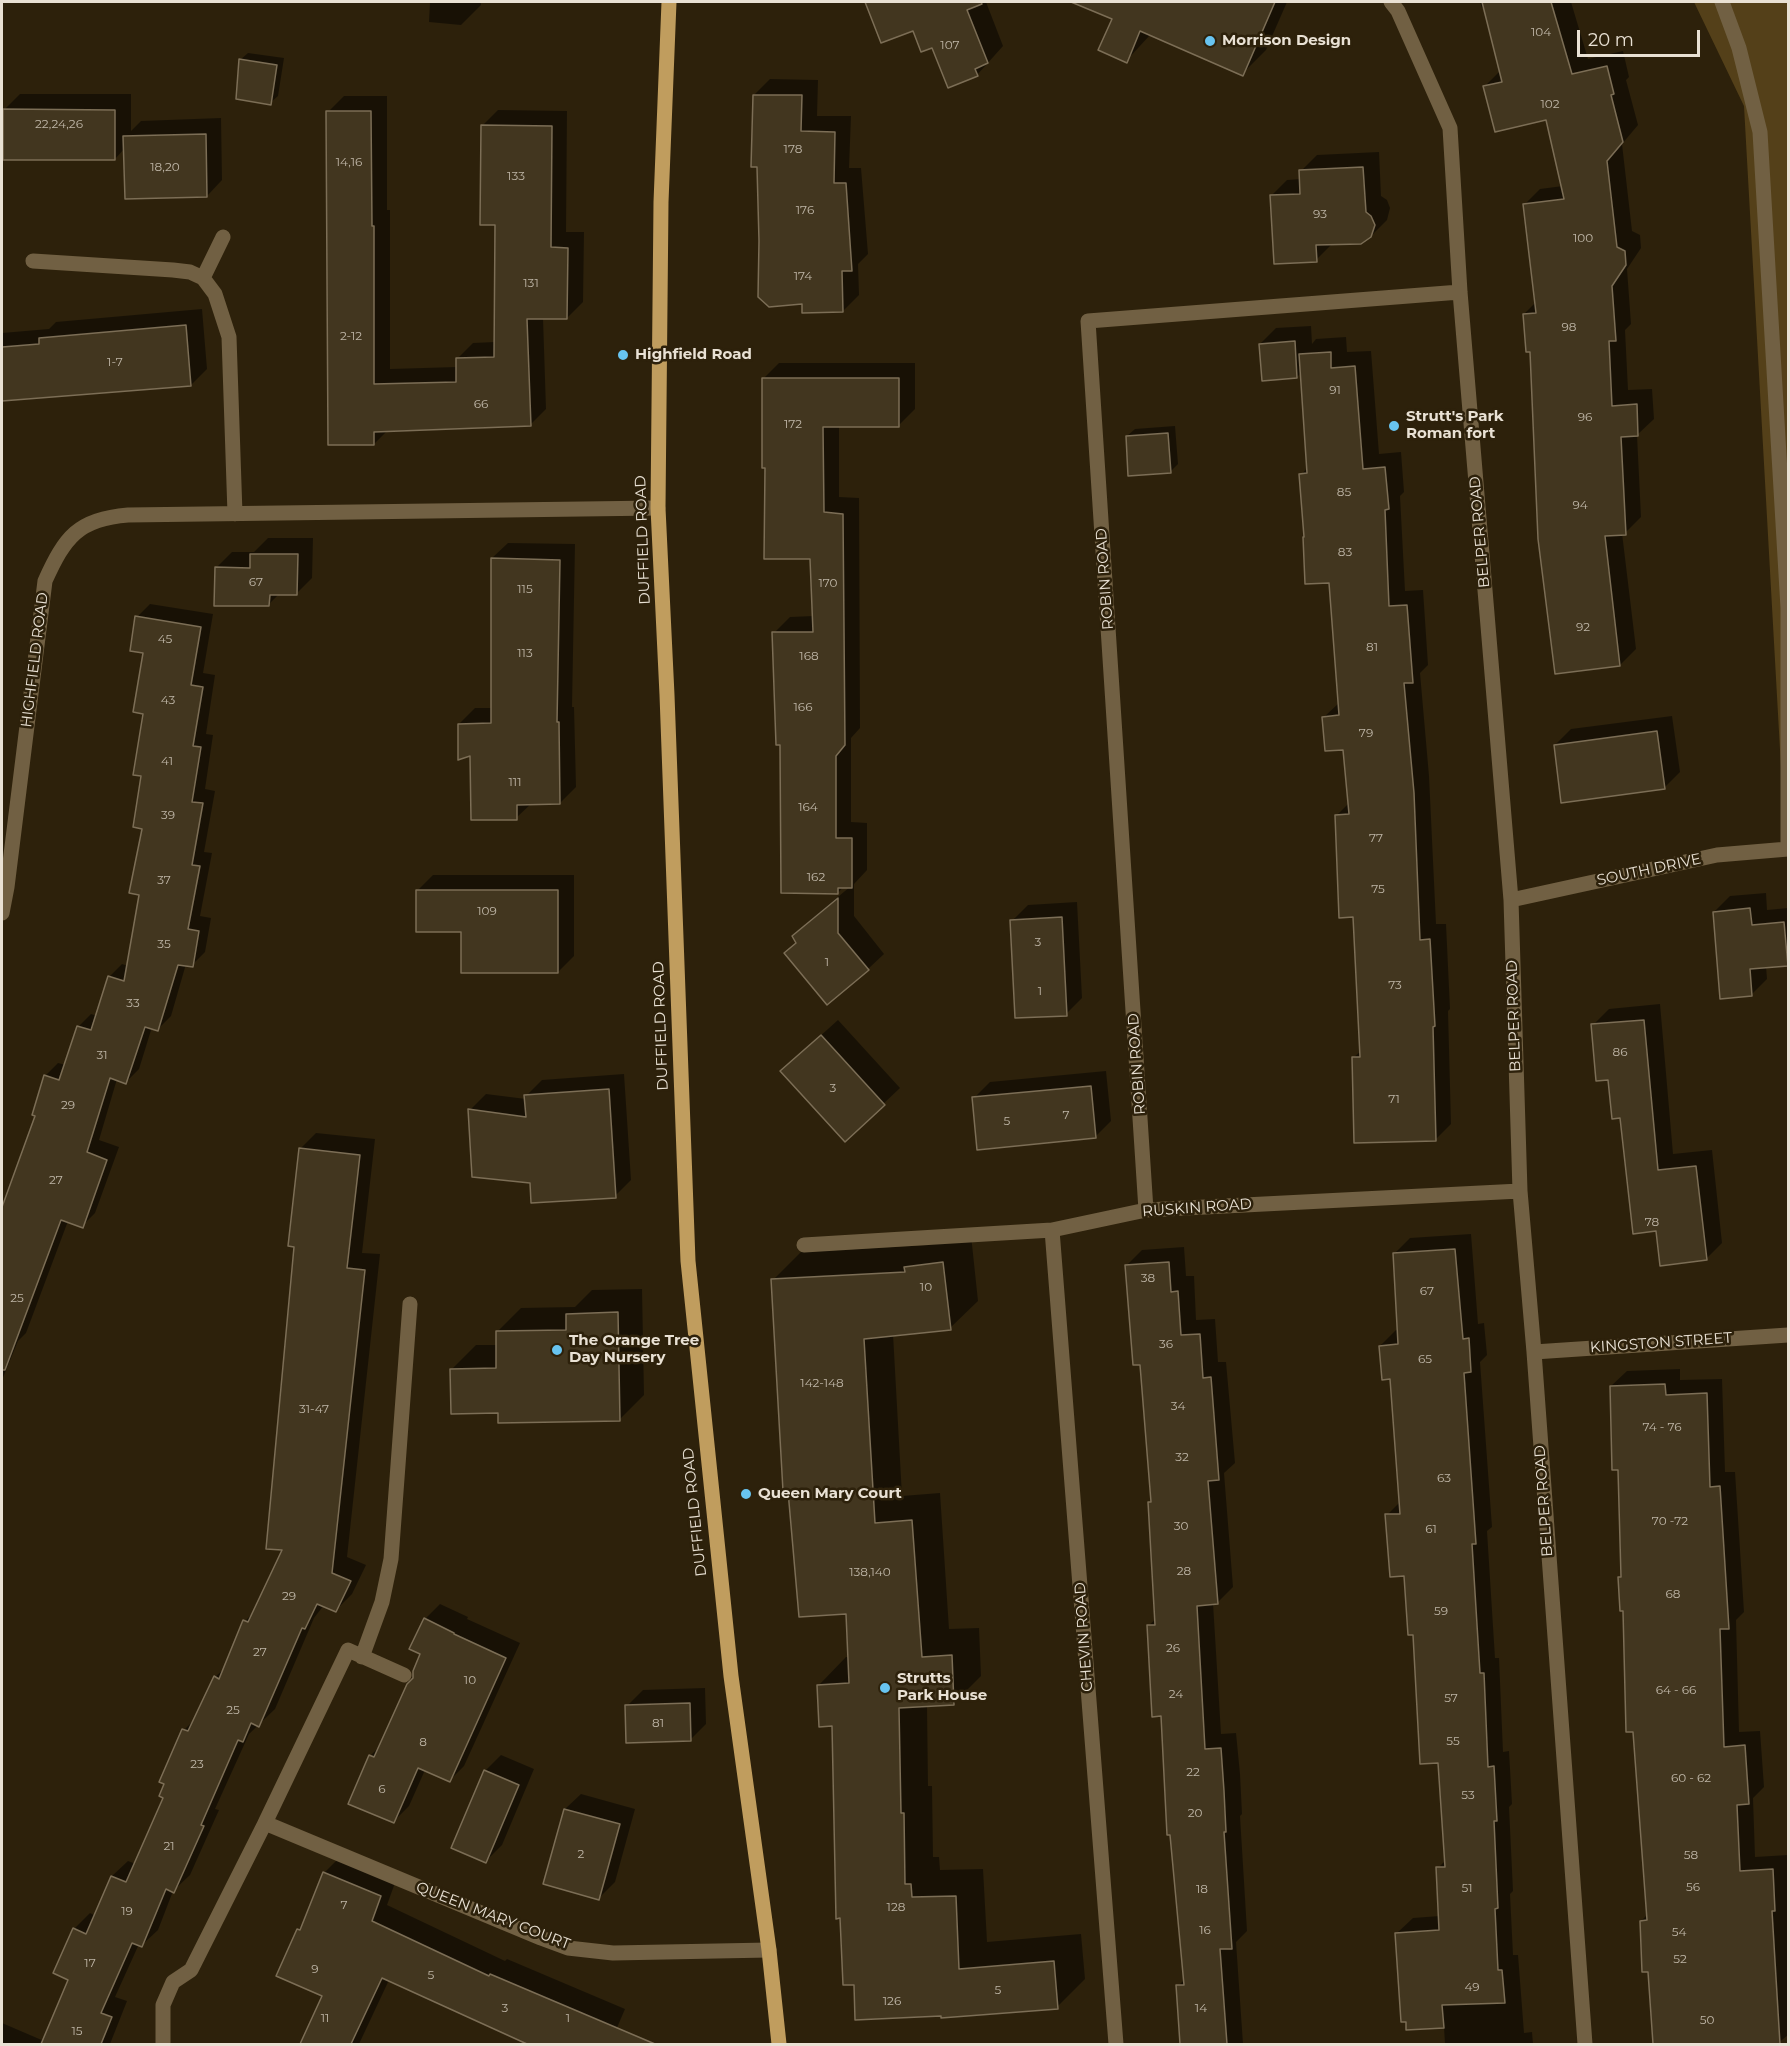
<!DOCTYPE html>
<html>
<head>
<meta charset="utf-8">
<style>
	body { margin:0 }
	#map { position:relative; width:1790px; height:2046px; overflow:hidden; background:#2d210b; font-family:Montserrat,sans-serif }
	canvas { display:block }
	.frame { position:absolute; inset:0; border:3px solid #e9e1d4; pointer-events:none }
	.scale { position:absolute; left:1577px; top:30px; width:123px; height:27px; box-sizing:border-box; border:3px solid #e9e1d4; border-top:0; padding-left:8px; font-size:18px; line-height:21px; white-space:nowrap; color:#e9e1d4; -webkit-text-stroke:4px #2d210b; paint-order:stroke }
</style>
</head>
<body>
<div id="map">
<canvas width="1790" height="2046"></canvas>
<div class="frame"></div>
<div class="scale">20 m</div>
</div>
<script>
const ctx = document.querySelector('canvas').getContext('2d');
ctx.lineJoin = 'round';
function fillPath(path, color) { ctx.fillStyle = color; ctx.fill(path, 'evenodd'); }
function stroke(path, color, width, dash) { ctx.strokeStyle = color; ctx.lineWidth = width; ctx.lineCap = dash ? 'butt' : 'round'; ctx.setLineDash(dash || []); ctx.stroke(path); }
function drawText(font, color, halo, rows, align = 'center') {
  ctx.font = font + ' Montserrat,sans-serif'; ctx.lineWidth = 5; ctx.setLineDash([]); ctx.textBaseline = 'middle'; ctx.strokeStyle = halo; ctx.fillStyle = color; for (const [text, x, y, turn = 0] of rows) {
    ctx.save(); ctx.translate(x, y); ctx.rotate((+turn || 0) * Math.PI / 180); ctx.textAlign = isNaN(turn) ? turn : align; if (halo) ctx.strokeText(text, 0, 0); ctx.fillText(text, 0, 0); ctx.restore();
  }
}
fillPath(new Path2D(`
	M 1694,2 L 1788,2 L 1788,841 L 1785,839 L 1744,106 Z`), '#544019');
fillPath(new Path2D(`
	M 430,2 L 481,2 L 481,5 L 461,25 L 429,22 Z
	M 866,2 L 986,2 L 1003,46 L 977,75 L 933,46 L 914,29 L 882,41 Z
	M 1121,2 L 1287,2 L 1266,50 L 1242,74 L 1151,34 L 1126,61 L 1100,50 Z
	M 1480,2 L 1571,2 L 1588,59 L 1623,51 L 1629,77 L 1626,80 L 1638,125 L 1622,144 L 1632,231 L 1640,235 L 1641,248 L 1627,269 L 1631,324 L 1625,330 L 1628,390 L 1652,389 L 1654,419 L 1637,435 L 1641,517 L 1625,533 L 1622,533 L 1636,649 L 1620,665 L 1531,350 L 1524,314 L 1536,302 L 1524,205 L 1540,189 L 1563,186 L 1547,118 L 1485,86 L 1500,71 L 1485,7 L 1482,8 Z
	M 248,53 L 284,58 L 278,96 L 270,103 L 240,60 Z
	M 770,79 L 818,80 L 817,116 L 851,116 L 849,168 L 861,168 L 868,254 L 858,264 L 859,295 L 843,311 L 804,302 L 761,241 L 754,95 Z
	M 20,94 L 131,94 L 131,131 L 141,121 L 221,118 L 222,180 L 207,196 L 125,148 L 115,159 L 4,110 Z
	M 344,96 L 387,96 L 387,210 L 390,210 L 390,369 L 457,367 L 457,359 L 473,343 L 495,342 L 497,224 L 482,126 L 498,110 L 567,111 L 566,232 L 584,232 L 583,302 L 567,318 L 543,318 L 546,409 L 530,425 L 388,430 L 374,444 L 328,112 Z
	M 1379,152 L 1381,196 L 1387,200 L 1390,208 L 1387,220 L 1371,236 L 1332,244 L 1316,260 L 1271,196 L 1287,180 L 1301,179 L 1301,171 L 1317,155 Z
	M 202,309 L 207,369 L 191,385 L 2,400 L 2,333 L 49,329 L 56,322 Z
	M 1311,326 L 1312,344 L 1316,339 L 1346,337 L 1347,352 L 1371,351 L 1379,454 L 1401,452 L 1404,492 L 1400,496 L 1405,591 L 1423,590 L 1428,665 L 1420,673 L 1429,776 L 1436,924 L 1446,924 L 1450,1009 L 1448,1011 L 1451,1124 L 1435,1140 L 1353,1058 L 1362,1050 L 1354,916 L 1336,816 L 1349,803 L 1344,748 L 1324,717 L 1340,702 L 1331,581 L 1301,475 L 1308,467 L 1302,372 L 1297,377 L 1260,344 L 1276,328 Z
	M 779,363 L 915,363 L 915,409 L 899,425 L 839,425 L 839,497 L 859,498 L 860,728 L 851,738 L 851,822 L 867,823 L 867,870 L 854,884 L 854,916 L 884,954 L 868,969 L 798,942 L 794,936 L 809,921 L 851,886 L 844,886 L 838,893 L 782,743 L 774,633 L 790,617 L 814,616 L 812,557 L 766,466 L 763,379 Z
	M 1175,426 L 1178,464 L 1170,472 L 1127,436 L 1135,429 Z
	M 268,538 L 313,538 L 312,578 L 296,594 L 279,594 L 269,604 L 216,568 L 232,552 L 254,552 Z
	M 508,543 L 575,544 L 572,707 L 574,707 L 576,787 L 560,803 L 532,803 L 516,818 L 472,754 L 459,724 L 475,708 L 492,708 L 492,558 Z
	M 150,604 L 213,614 L 203,673 L 215,675 L 206,734 L 213,735 L 205,789 L 215,791 L 204,852 L 212,853 L 200,916 L 211,918 L 205,952 L 192,965 L 186,964 L 171,1016 L 158,1029 L 152,1027 L 139,1069 L 126,1082 L 117,1079 L 99,1140 L 119,1147 L 95,1213 L 82,1226 L 68,1221 L 26,1333 L 18,1341 L 2,1380 L 2,1211 L 37,1115 L 45,1076 L 58,1063 L 66,1065 L 78,1027 L 91,1014 L 97,1016 L 109,977 L 122,964 L 128,966 L 141,894 L 143,827 L 145,652 L 137,617 Z
	M 1672,716 L 1680,772 L 1664,788 L 1555,745 L 1571,729 Z
	M 433,875 L 574,875 L 574,956 L 558,972 L 462,931 L 417,891 Z
	M 1766,893 L 1767,910 L 1788,908 L 1788,963 L 1766,966 L 1767,979 L 1751,995 L 1714,912 L 1730,896 Z
	M 1077,902 L 1082,998 L 1066,1014 L 1012,921 L 1028,905 Z
	M 1660,1004 L 1673,1154 L 1712,1150 L 1722,1243 L 1706,1259 L 1658,1229 L 1593,1025 L 1609,1009 Z
	M 838,1020 L 900,1088 L 845,1140 L 798,1056 Z
	M 1106,1071 L 1111,1121 L 1095,1137 L 974,1098 L 990,1082 Z
	M 624,1074 L 631,1180 L 615,1196 L 470,1110 L 486,1094 L 526,1099 L 526,1096 L 542,1080 Z
	M 316,1133 L 375,1139 L 362,1253 L 380,1254 L 347,1557 L 366,1565 L 352,1594 L 336,1610 L 324,1605 L 314,1618 L 275,1709 L 249,1734 L 215,1809 L 219,1810 L 190,1875 L 173,1891 L 158,1930 L 142,1945 L 139,1944 L 115,1997 L 127,2001 L 110,2044 L 2,2044 L 2,2023 L 44,2041 L 70,1979 L 74,1929 L 90,1913 L 96,1916 L 112,1876 L 128,1861 L 136,1864 L 165,1797 L 184,1730 L 197,1717 L 215,1677 L 225,1668 L 245,1621 L 256,1610 L 285,1549 L 300,1149 Z
	M 1471,1234 L 1478,1324 L 1484,1323 L 1487,1355 L 1480,1362 L 1492,1527 L 1487,1531 L 1495,1658 L 1499,1658 L 1503,1752 L 1509,1751 L 1512,1804 L 1509,1807 L 1513,1891 L 1510,1894 L 1513,1955 L 1518,1955 L 1524,2033 L 1532,2032 L 1533,2044 L 1445,2044 L 1444,2027 L 1407,2029 L 1397,1933 L 1413,1918 L 1440,1916 L 1438,1868 L 1446,1860 L 1440,1761 L 1415,1633 L 1406,1574 L 1387,1515 L 1401,1501 L 1391,1377 L 1380,1346 L 1396,1330 L 1399,1330 L 1395,1253 L 1410,1238 Z
	M 971,1235 L 978,1301 L 950,1328 L 893,1334 L 902,1496 L 940,1493 L 949,1629 L 979,1628 L 981,1676 L 953,1704 L 927,1705 L 928,1786 L 932,1786 L 933,1857 L 939,1857 L 940,1870 L 983,1869 L 987,1942 L 1081,1934 L 1085,1979 L 1057,2007 L 855,1983 L 833,1725 L 819,1685 L 846,1657 L 850,1657 L 848,1612 L 773,1280 L 801,1252 L 928,1245 L 934,1240 Z
	M 1184,1247 L 1186,1276 L 1194,1276 L 1196,1320 L 1215,1319 L 1218,1362 L 1226,1362 L 1235,1463 L 1224,1473 L 1233,1587 L 1217,1603 L 1213,1603 L 1221,1734 L 1236,1733 L 1240,1774 L 1242,1814 L 1240,1816 L 1247,1931 L 1236,1942 L 1243,2044 L 1181,2044 L 1178,1986 L 1185,1979 L 1162,1714 L 1148,1626 L 1157,1618 L 1150,1503 L 1153,1500 L 1142,1363 L 1126,1266 L 1142,1250 Z
	M 642,1289 L 644,1395 L 620,1419 L 500,1412 L 452,1369 L 476,1345 L 497,1345 L 497,1332 L 521,1308 L 575,1307 L 592,1290 Z
	M 1680,1369 L 1680,1380 L 1722,1379 L 1725,1472 L 1735,1472 L 1744,1612 L 1736,1620 L 1739,1732 L 1760,1731 L 1764,1787 L 1753,1798 L 1755,1857 L 1788,1855 L 1788,2035 L 1777,2044 L 1654,2044 L 1650,1971 L 1641,1921 L 1648,1914 L 1625,1609 L 1620,1578 L 1623,1575 L 1619,1468 L 1611,1386 L 1627,1371 Z
	M 440,1604 L 468,1617 L 467,1619 L 520,1643 L 464,1766 L 449,1781 L 425,1770 L 409,1806 L 394,1821 L 370,1756 L 381,1745 L 415,1679 L 422,1654 L 425,1619 Z
	M 705,1688 L 706,1724 L 690,1740 L 627,1706 L 643,1690 Z
	M 501,1755 L 534,1769 L 502,1845 L 486,1861 L 485,1771 Z
	M 581,1794 L 635,1809 L 615,1882 L 599,1898 L 565,1809 Z
	M 340,1857 L 396,1880 L 387,1905 L 505,1961 L 507,1959 L 625,2009 L 610,2044 L 531,2044 L 389,1980 L 359,2044 L 301,2044 L 324,1996 L 298,1930 L 304,1924 L 324,1873 Z`), '#0007');
const building = new Path2D(`
	M 865,2 L 981,2 L 982,4 L 967,10 L 988,63 L 975,69 L 978,76 L 948,88 L 932,48 L 921,52 L 913,31 L 881,43 Z
	M 1071,2 L 1275,2 L 1243,76 L 1140,31 L 1127,63 L 1098,50 L 1112,19 Z
	M 1482,2 L 1551,2 L 1572,74 L 1607,66 L 1614,94 L 1611,95 L 1623,142 L 1607,161 L 1617,247 L 1625,251 L 1626,265 L 1612,286 L 1616,341 L 1609,341 L 1612,406 L 1637,404 L 1638,436 L 1621,437 L 1626,535 L 1605,536 L 1620,666 L 1555,674 L 1538,539 L 1530,352 L 1526,352 L 1523,314 L 1536,313 L 1523,204 L 1564,199 L 1546,120 L 1495,132 L 1483,86 L 1502,82 Z
	M 239,59 L 277,65 L 271,105 L 236,99 Z
	M 753,95 L 802,95 L 801,131 L 835,132 L 834,183 L 846,183 L 852,271 L 842,271 L 843,312 L 802,313 L 802,304 L 769,307 L 758,297 L 759,241 L 757,167 L 751,167 Z
	M 3,109 L 115,110 L 115,160 L 3,160 Z
	M 326,111 L 371,111 L 372,226 L 374,226 L 374,384 L 456,382 L 456,358 L 494,357 L 495,225 L 480,225 L 481,125 L 552,126 L 551,247 L 568,248 L 567,319 L 527,319 L 531,426 L 374,432 L 374,445 L 328,445 Z
	M 206,134 L 207,197 L 125,199 L 123,136 Z
	M 1363,167 L 1366,212 L 1371,216 L 1375,225 L 1371,237 L 1361,244 L 1316,245 L 1317,262 L 1274,264 L 1270,195 L 1300,194 L 1299,170 Z
	M 186,325 L 191,386 L 2,401 L 2,347 L 39,344 L 39,338 Z
	M 1295,341 L 1297,378 L 1262,381 L 1259,344 Z
	M 1331,352 L 1331,368 L 1355,366 L 1363,469 L 1385,467 L 1389,509 L 1385,510 L 1389,606 L 1407,605 L 1413,683 L 1404,683 L 1414,793 L 1420,940 L 1430,939 L 1435,1026 L 1433,1027 L 1436,1141 L 1354,1143 L 1352,1057 L 1360,1057 L 1353,917 L 1339,918 L 1335,815 L 1349,814 L 1343,750 L 1325,751 L 1322,717 L 1339,715 L 1329,583 L 1305,584 L 1303,537 L 1304,537 L 1299,474 L 1307,473 L 1299,354 Z
	M 762,378 L 899,378 L 899,427 L 823,427 L 824,512 L 843,514 L 845,745 L 836,756 L 836,838 L 852,838 L 852,888 L 838,888 L 838,894 L 781,893 L 780,745 L 776,745 L 772,632 L 813,632 L 810,559 L 764,559 L 765,468 L 762,468 Z
	M 1168,433 L 1171,473 L 1128,476 L 1126,436 Z
	M 250,554 L 298,554 L 297,595 L 270,595 L 269,606 L 214,606 L 215,567 L 250,568 Z
	M 491,558 L 560,560 L 557,722 L 559,722 L 560,804 L 517,805 L 517,820 L 471,820 L 470,756 L 458,760 L 458,724 L 491,723 Z
	M 135,616 L 201,627 L 191,685 L 203,687 L 193,746 L 201,747 L 192,802 L 203,803 L 192,865 L 200,866 L 188,929 L 199,931 L 193,967 L 178,965 L 158,1031 L 145,1027 L 126,1084 L 110,1078 L 87,1152 L 107,1160 L 83,1228 L 61,1220 L 5,1370 L 2,1370 L 2,1207 L 35,1116 L 32,1115 L 44,1075 L 59,1080 L 77,1026 L 91,1030 L 108,976 L 124,981 L 139,895 L 129,893 L 142,829 L 133,827 L 141,776 L 133,775 L 143,714 L 133,712 L 143,653 L 130,651 Z
	M 1657,731 L 1665,789 L 1561,803 L 1554,745 Z
	M 416,890 L 558,890 L 558,973 L 461,973 L 461,932 L 416,932 Z
	M 838,898 L 838,933 L 869,970 L 827,1005 L 784,953 L 796,943 L 792,936 Z
	M 1750,908 L 1752,925 L 1784,922 L 1788,966 L 1750,969 L 1752,996 L 1720,999 L 1713,912 Z
	M 1062,917 L 1067,1016 L 1015,1018 L 1010,920 Z
	M 1644,1020 L 1658,1170 L 1696,1166 L 1707,1260 L 1660,1266 L 1656,1231 L 1633,1234 L 1620,1118 L 1612,1119 L 1608,1080 L 1596,1081 L 1591,1024 Z
	M 821,1035 L 885,1105 L 845,1142 L 780,1071 Z
	M 1091,1086 L 1096,1138 L 977,1150 L 972,1097 Z
	M 609,1089 L 616,1198 L 531,1203 L 530,1183 L 472,1177 L 468,1109 L 526,1117 L 524,1095 Z
	M 299,1148 L 360,1155 L 347,1268 L 365,1270 L 332,1573 L 351,1581 L 336,1612 L 317,1604 L 305,1629 L 302,1628 L 259,1727 L 251,1723 L 243,1742 L 238,1740 L 201,1825 L 204,1826 L 174,1893 L 166,1889 L 142,1947 L 132,1943 L 101,2013 L 112,2017 L 101,2044 L 41,2044 L 68,1980 L 53,1973 L 73,1928 L 86,1934 L 111,1876 L 126,1882 L 163,1798 L 159,1796 L 164,1784 L 159,1782 L 182,1729 L 188,1731 L 214,1676 L 219,1679 L 243,1620 L 248,1622 L 282,1550 L 266,1549 L 294,1247 L 288,1246 Z
	M 1455,1249 L 1463,1339 L 1469,1338 L 1471,1372 L 1464,1373 L 1476,1544 L 1472,1544 L 1480,1673 L 1484,1673 L 1488,1767 L 1494,1766 L 1497,1821 L 1494,1821 L 1498,1908 L 1495,1909 L 1498,1970 L 1502,1970 L 1505,2003 L 1442,2005 L 1444,2028 L 1406,2030 L 1406,2022 L 1401,2022 L 1395,1933 L 1439,1930 L 1436,1867 L 1445,1867 L 1438,1763 L 1420,1764 L 1413,1635 L 1408,1635 L 1404,1576 L 1390,1577 L 1385,1514 L 1400,1514 L 1390,1379 L 1382,1380 L 1379,1346 L 1398,1344 L 1393,1253 Z
	M 943,1262 L 951,1330 L 864,1339 L 875,1523 L 912,1520 L 922,1657 L 952,1655 L 954,1705 L 899,1708 L 901,1813 L 904,1813 L 905,1884 L 911,1884 L 912,1897 L 956,1896 L 959,1969 L 1054,1961 L 1058,2009 L 941,2018 L 941,2016 L 855,2020 L 854,1985 L 843,1985 L 840,1918 L 836,1919 L 832,1726 L 819,1727 L 817,1685 L 849,1683 L 846,1614 L 799,1617 L 788,1491 L 783,1491 L 771,1279 L 905,1272 L 904,1267 Z
	M 1169,1262 L 1171,1292 L 1178,1291 L 1181,1335 L 1200,1334 L 1203,1378 L 1211,1377 L 1219,1480 L 1208,1481 L 1218,1604 L 1197,1606 L 1205,1749 L 1221,1748 L 1224,1791 L 1226,1832 L 1224,1832 L 1232,1949 L 1220,1949 L 1227,2044 L 1180,2044 L 1176,1985 L 1184,1985 L 1170,1835 L 1167,1835 L 1161,1716 L 1152,1717 L 1147,1625 L 1155,1625 L 1148,1502 L 1151,1502 L 1140,1365 L 1133,1365 L 1125,1265 Z
	M 618,1312 L 620,1421 L 498,1423 L 498,1413 L 451,1414 L 450,1369 L 496,1368 L 496,1331 L 566,1330 L 566,1314 Z
	M 1665,1384 L 1666,1395 L 1707,1393 L 1710,1487 L 1720,1486 L 1729,1629 L 1720,1629 L 1724,1747 L 1745,1745 L 1749,1804 L 1737,1805 L 1740,1871 L 1773,1869 L 1775,1911 L 1772,1911 L 1780,2044 L 1653,2044 L 1648,1972 L 1642,1972 L 1640,1921 L 1647,1920 L 1633,1732 L 1626,1732 L 1623,1611 L 1620,1611 L 1618,1577 L 1621,1577 L 1618,1470 L 1612,1470 L 1610,1386 Z
	M 424,1618 L 454,1633 L 454,1634 L 506,1658 L 450,1782 L 418,1768 L 394,1823 L 348,1804 L 369,1755 L 374,1757 L 407,1684 L 413,1678 L 413,1671 L 420,1654 L 409,1649 Z
	M 690,1703 L 691,1741 L 626,1743 L 625,1705 Z
	M 484,1770 L 519,1785 L 486,1863 L 451,1848 Z
	M 564,1809 L 620,1824 L 599,1900 L 543,1884 Z
	M 323,1872 L 381,1896 L 372,1921 L 489,1976 L 490,1974 L 655,2044 L 527,2044 L 382,1978 L 351,2044 L 300,2044 L 322,1996 L 276,1976 L 297,1929 L 300,1930 Z`);
fillPath(building, '#42361f');
stroke(building, '#7c6e56', 1.5);
stroke(new Path2D(`
	M 1391,2 L 1398,11 L 1450,128 L 1460,292 L 1511,900 L 1520,1191 L 1534,1352 L 1585,2044
	M 33,261 L 173,270 L 190,272 L 203,278 L 215,294 L 229,337 L 235,514
	M 203,278 L 223,237
	M 1511,900 L 1717,855 L 1788,849 L 1788,608 L 1760,132 L 1739,48 L 1722,2
	M 2,913 L 7,887 L 45,581 C 65,537 78,519 128,515 L 658,508
	M 1146,1210 L 1088,321 L 1460,292
	M 1052,1230 L 1116,2044
	M 804,1245 L 1052,1230 L 1146,1210 L 1520,1191
	M 1534,1352 L 1788,1335
	M 362,1657 L 382,1602 L 391,1559 L 410,1304
	M 404,1675 L 348,1650 L 265,1823 L 541,1938 L 568,1948 L 613,1953 L 769,1950
	M 163,2044 L 163,2005 L 173,1982 L 191,1970 L 265,1823`), '#716043', 15);
stroke(new Path2D(`
	M 669,2 L 661,202 L 658,508 L 667,695 L 688,1261 L 731,1676 L 769,1950 L 779,2044`), '#c09d5e', 15);
for (const [x, y, r, color] of [
	[1210,41,6,"#68c4f0"],
	[623,355,6,"#68c4f0"],
	[1394,426,6,"#68c4f0"],
	[557,1350,6,"#68c4f0"],
	[746,1494,6,"#68c4f0"],
	[885,1688,6,"#68c4f0"]
]) { const dot = new Path2D(); dot.arc(x, y, r, 0, 2 * Math.PI); ctx.fillStyle = color; ctx.fill(dot); stroke(dot, '#2d210b', 2); }
drawText('12px', '#bfb6a7', null, [
	["104",1541,32],
	["107",950,45],
	["102",1550,104],
	["22,24,26",59,124],
	["178",793,149],
	["14,16",349,162],
	["18,20",165,167],
	["133",516,176],
	["176",805,210],
	["93",1320,214],
	["100",1583,238],
	["174",803,276],
	["131",531,283],
	["98",1569,327],
	["2-12",351,336],
	["1-7",115,362],
	["91",1335,390],
	["66",481,404],
	["96",1585,417],
	["172",793,424],
	["85",1344,492],
	["94",1580,505],
	["83",1345,552],
	["67",256,582],
	["170",828,583],
	["115",525,589],
	["92",1583,627],
	["45",165,639],
	["81",1372,647],
	["113",525,653],
	["168",809,656],
	["43",168,700],
	["166",803,707],
	["79",1366,733],
	["41",167,761],
	["111",515,782],
	["164",808,807],
	["39",168,815],
	["77",1376,838],
	["162",816,877],
	["37",164,880],
	["75",1378,889],
	["109",487,911],
	["3",1038,942],
	["35",164,944],
	["1",827,962],
	["73",1395,985],
	["1",1040,991],
	["33",133,1003],
	["86",1620,1052],
	["31",102,1055],
	["3",833,1088],
	["71",1394,1099],
	["29",68,1105],
	["7",1066,1115],
	["5",1007,1121],
	["27",56,1180],
	["78",1652,1222],
	["38",1148,1278],
	["10",926,1287],
	["67",1427,1291],
	["25",17,1298],
	["36",1166,1344],
	["65",1425,1359],
	["142-148",822,1383],
	["34",1178,1406],
	["31-47",314,1409],
	["74 - 76",1662,1427],
	["32",1182,1457],
	["63",1444,1478],
	["70 -72",1670,1521],
	["30",1181,1526],
	["61",1431,1529],
	["28",1184,1571],
	["138,140",870,1572],
	["68",1673,1594],
	["29",289,1596],
	["59",1441,1611],
	["26",1173,1648],
	["27",260,1652],
	["10",470,1680],
	["64 - 66",1676,1690],
	["24",1176,1694],
	["57",1451,1698],
	["25",233,1710],
	["81",658,1723],
	["55",1453,1741],
	["8",423,1742],
	["23",197,1764],
	["22",1193,1772],
	["60 - 62",1691,1778],
	["6",382,1789],
	["53",1468,1795],
	["20",1195,1813],
	["21",169,1846],
	["2",581,1854],
	["58",1691,1855],
	["56",1693,1887],
	["51",1467,1888],
	["18",1202,1889],
	["7",344,1905],
	["128",896,1907],
	["19",127,1911],
	["16",1205,1930],
	["54",1679,1932],
	["52",1680,1959],
	["17",90,1963],
	["9",315,1969],
	["5",431,1975],
	["49",1472,1987],
	["5",998,1990],
	["126",892,2001],
	["3",505,2008],
	["14",1201,2008],
	["11",325,2018],
	["1",568,2018],
	["50",1707,2020],
	["15",77,2031]
]);
drawText('bold 15px', '#e9e1d4', '#2d210b', [
	["Morrison Design",1222,41],
	["Highfield Road",635,355],
	["Strutt's Park",1406,417],
	["Roman fort",1406,434],
	["The Orange Tree",569,1341],
	["Day Nursery",569,1358],
	["Queen Mary Court",758,1494],
	["Strutts",897,1679],
	["Park House",897,1696]
], 'left');
drawText('15px', '#e9e1d4', '#2d210b', [
	["BELPER ROAD",1480,532,-95],
	["DUFFIELD ROAD",643,540,-92],
	["ROBIN ROAD",1105,579,-94],
	["HIGHFIELD ROAD",35,660,-83],
	["SOUTH DRIVE",1649,870,-12],
	["BELPER ROAD",1514,1016,-92],
	["DUFFIELD ROAD",661,1026,-92],
	["ROBIN ROAD",1137,1064,-94],
	["RUSKIN ROAD",1197,1208,-4],
	["KINGSTON STREET",1661,1343,-4],
	["BELPER ROAD",1544,1501,-94],
	["DUFFIELD ROAD",695,1512,-96],
	["CHEVIN ROAD",1084,1637,-94],
	["QUEEN MARY COURT",493,1916,21]
]);
</script>
</body>
</html>
